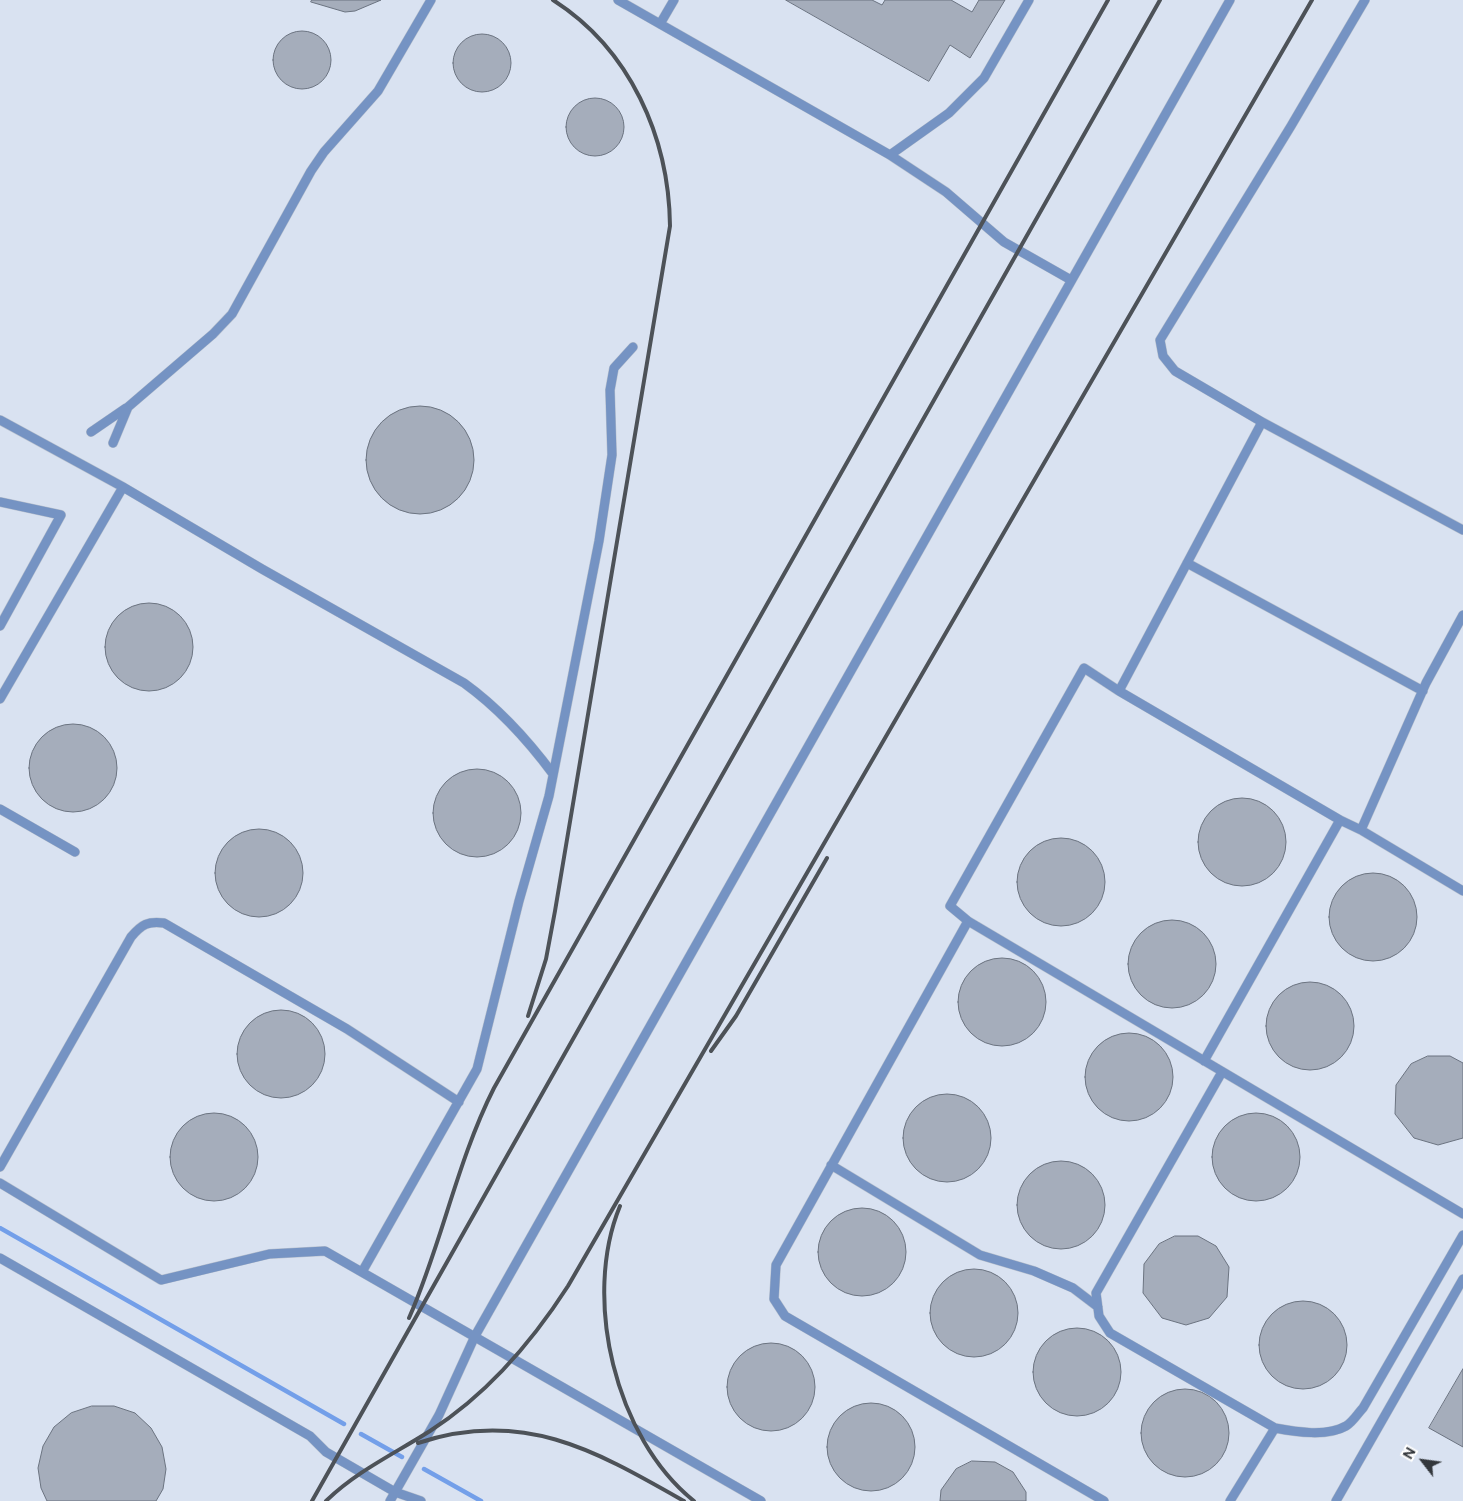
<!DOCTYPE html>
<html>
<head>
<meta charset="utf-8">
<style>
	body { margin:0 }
	#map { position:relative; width:1463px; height:1501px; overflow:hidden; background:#d9e2f1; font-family:Figtree,sans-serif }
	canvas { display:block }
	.north { position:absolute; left:1398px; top:1436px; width:50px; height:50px; -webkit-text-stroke:4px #fff; paint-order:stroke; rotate:300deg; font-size:14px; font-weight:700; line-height:20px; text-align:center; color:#33373c }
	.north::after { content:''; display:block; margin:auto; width:18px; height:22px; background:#33373c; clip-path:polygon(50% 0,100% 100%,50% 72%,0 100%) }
</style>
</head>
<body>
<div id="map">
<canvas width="1463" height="1501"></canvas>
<div class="north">N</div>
</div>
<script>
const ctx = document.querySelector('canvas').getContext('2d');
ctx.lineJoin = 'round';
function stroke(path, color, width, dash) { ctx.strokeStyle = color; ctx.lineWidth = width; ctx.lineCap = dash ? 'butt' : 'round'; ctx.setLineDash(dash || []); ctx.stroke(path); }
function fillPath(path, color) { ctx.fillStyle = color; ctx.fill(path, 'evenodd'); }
stroke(new Path2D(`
	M 0,1228 L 344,1424
	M 361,1434 L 402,1457
	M 424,1469 L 481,1501`), '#739fe9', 4.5);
const building = new Path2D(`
	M 312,0 L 381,0 L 355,11 L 345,12 L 311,2 Z
	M 786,0 L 872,0 L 882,5 L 885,0 L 951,0 L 972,12 L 979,0 L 1005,0 L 970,58 L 950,45 L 929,81 Z
	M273 60a29 29 0 1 1 58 0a29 29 0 1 1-58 0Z
	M453 63a29 29 0 1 1 58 0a29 29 0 1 1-58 0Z
	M566 127a29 29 0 1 1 58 0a29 29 0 1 1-58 0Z
	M366 460a54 54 0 1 1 108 0a54 54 0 1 1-108 0Z
	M105 647a44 44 0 1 1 88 0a44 44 0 1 1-88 0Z
	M29 768a44 44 0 1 1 88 0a44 44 0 1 1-88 0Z
	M433 813a44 44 0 1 1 88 0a44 44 0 1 1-88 0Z
	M1198 842a44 44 0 1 1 88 0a44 44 0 1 1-88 0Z
	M215 873a44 44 0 1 1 88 0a44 44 0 1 1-88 0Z
	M1017 882a44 44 0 1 1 88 0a44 44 0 1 1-88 0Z
	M1329 917a44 44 0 1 1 88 0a44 44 0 1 1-88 0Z
	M1128 964a44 44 0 1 1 88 0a44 44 0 1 1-88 0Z
	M958 1002a44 44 0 1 1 88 0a44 44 0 1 1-88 0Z
	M1266 1026a44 44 0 1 1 88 0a44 44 0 1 1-88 0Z
	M237 1054a44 44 0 1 1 88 0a44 44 0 1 1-88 0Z
	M1085 1077a44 44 0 1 1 88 0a44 44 0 1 1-88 0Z
	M 1428,1056 L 1450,1056 L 1463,1063 L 1463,1138 L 1438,1145 L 1414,1138 L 1395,1114 L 1396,1085 L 1411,1064 Z
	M903 1138a44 44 0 1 1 88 0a44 44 0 1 1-88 0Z
	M170 1157a44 44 0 1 1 88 0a44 44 0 1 1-88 0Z
	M1212 1157a44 44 0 1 1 88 0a44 44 0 1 1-88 0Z
	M1017 1205a44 44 0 1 1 88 0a44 44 0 1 1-88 0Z
	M818 1252a44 44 0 1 1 88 0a44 44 0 1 1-88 0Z
	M 1175,1236 L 1198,1236 L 1216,1246 L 1229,1267 L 1227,1297 L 1209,1318 L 1186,1325 L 1162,1318 L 1143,1293 L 1144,1264 L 1159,1244 Z
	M930 1313a44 44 0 1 1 88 0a44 44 0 1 1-88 0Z
	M1259 1345a44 44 0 1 1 88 0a44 44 0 1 1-88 0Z
	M1033 1372a44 44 0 1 1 88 0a44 44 0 1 1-88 0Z
	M727 1387a44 44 0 1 1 88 0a44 44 0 1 1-88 0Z
	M 1463,1369 L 1463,1447 L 1429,1428 Z
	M1141 1433a44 44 0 1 1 88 0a44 44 0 1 1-88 0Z
	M827 1447a44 44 0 1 1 88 0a44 44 0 1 1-88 0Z
	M 92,1406 L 114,1406 L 135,1413 L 151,1428 L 162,1447 L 166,1469 L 163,1489 L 156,1501 L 47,1501 L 41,1488 L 38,1468 L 43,1446 L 54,1427 L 71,1413 Z
	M 972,1461 L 995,1462 L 1013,1472 L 1026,1492 L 1026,1501 L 940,1501 L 941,1490 L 956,1469 Z`);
fillPath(building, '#a5adbb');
stroke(building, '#6b7380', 1);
const service = new Path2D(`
	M 618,0 L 890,155 L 946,192 L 1004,242 L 1071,280
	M 660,24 L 674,0
	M 890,155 L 949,113 L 984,78 L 1029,0
	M 0,420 L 123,487 L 0,699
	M 1262,422 L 1175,371 L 1163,356 L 1160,340 L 1291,126 L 1365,0
	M 91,432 L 126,408
	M 113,443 L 128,407 L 213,334 L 232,314 L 311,171 L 324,152 L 378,91 L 431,0
	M 123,487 L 262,569 L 464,683 C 500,709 527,739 553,774
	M 0,502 L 61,515 L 0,626
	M 1187,563 L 1423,691
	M 1463,615 L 1426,683 L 1361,830 L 1463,891
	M 1119,691 L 1340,820
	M 0,809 L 75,852
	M 968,921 L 1463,1214
	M 1204,1061 L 1340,820 L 1361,830
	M 1222,1072 L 1096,1293 L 1099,1316 L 1110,1333 L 1275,1428 C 1296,1432 1327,1437 1346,1426 C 1353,1422 1358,1413 1363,1408 L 1463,1235
	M 831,1165 L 980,1255 L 1034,1271 L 1073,1288 L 1098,1307
	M 0,1167 L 131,937 C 142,924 148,921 164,923 L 347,1029 L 459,1102
	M 0,1183 L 161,1280 L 269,1254 L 325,1251 L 761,1501
	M 0,1258 L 310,1436 L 326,1452 L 395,1492 L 421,1501
	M 362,1272 L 477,1069 L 519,901 L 549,796 L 599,541 L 612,455 L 610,390 L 614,368 L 633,347
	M 390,1501 L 439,1415 L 475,1336 L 1230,0
	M 1104,1501 L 785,1316 L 774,1299 L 776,1265 L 968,921 L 950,906 L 1084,668 L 1119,691 L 1262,422 L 1463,530
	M 1230,1501 L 1275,1428
	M 1336,1501 L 1463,1279`);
stroke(service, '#b8c0cd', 10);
stroke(service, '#7593c3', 9);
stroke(new Path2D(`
	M 528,1016 L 546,959 L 555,911 L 670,226 C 669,137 630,49 553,0
	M 711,1051 L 736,1016 L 827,858
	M 620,1206 C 582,1298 615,1438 694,1501
	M 409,1318 C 442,1243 457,1161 494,1088 L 1108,0
	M 418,1443 C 523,1408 596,1451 684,1501
	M 312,1501 L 1160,0
	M 326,1501 C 357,1471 394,1454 430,1431 C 486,1395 532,1342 568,1286 L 1312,0`), '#4d5258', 4);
</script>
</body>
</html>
